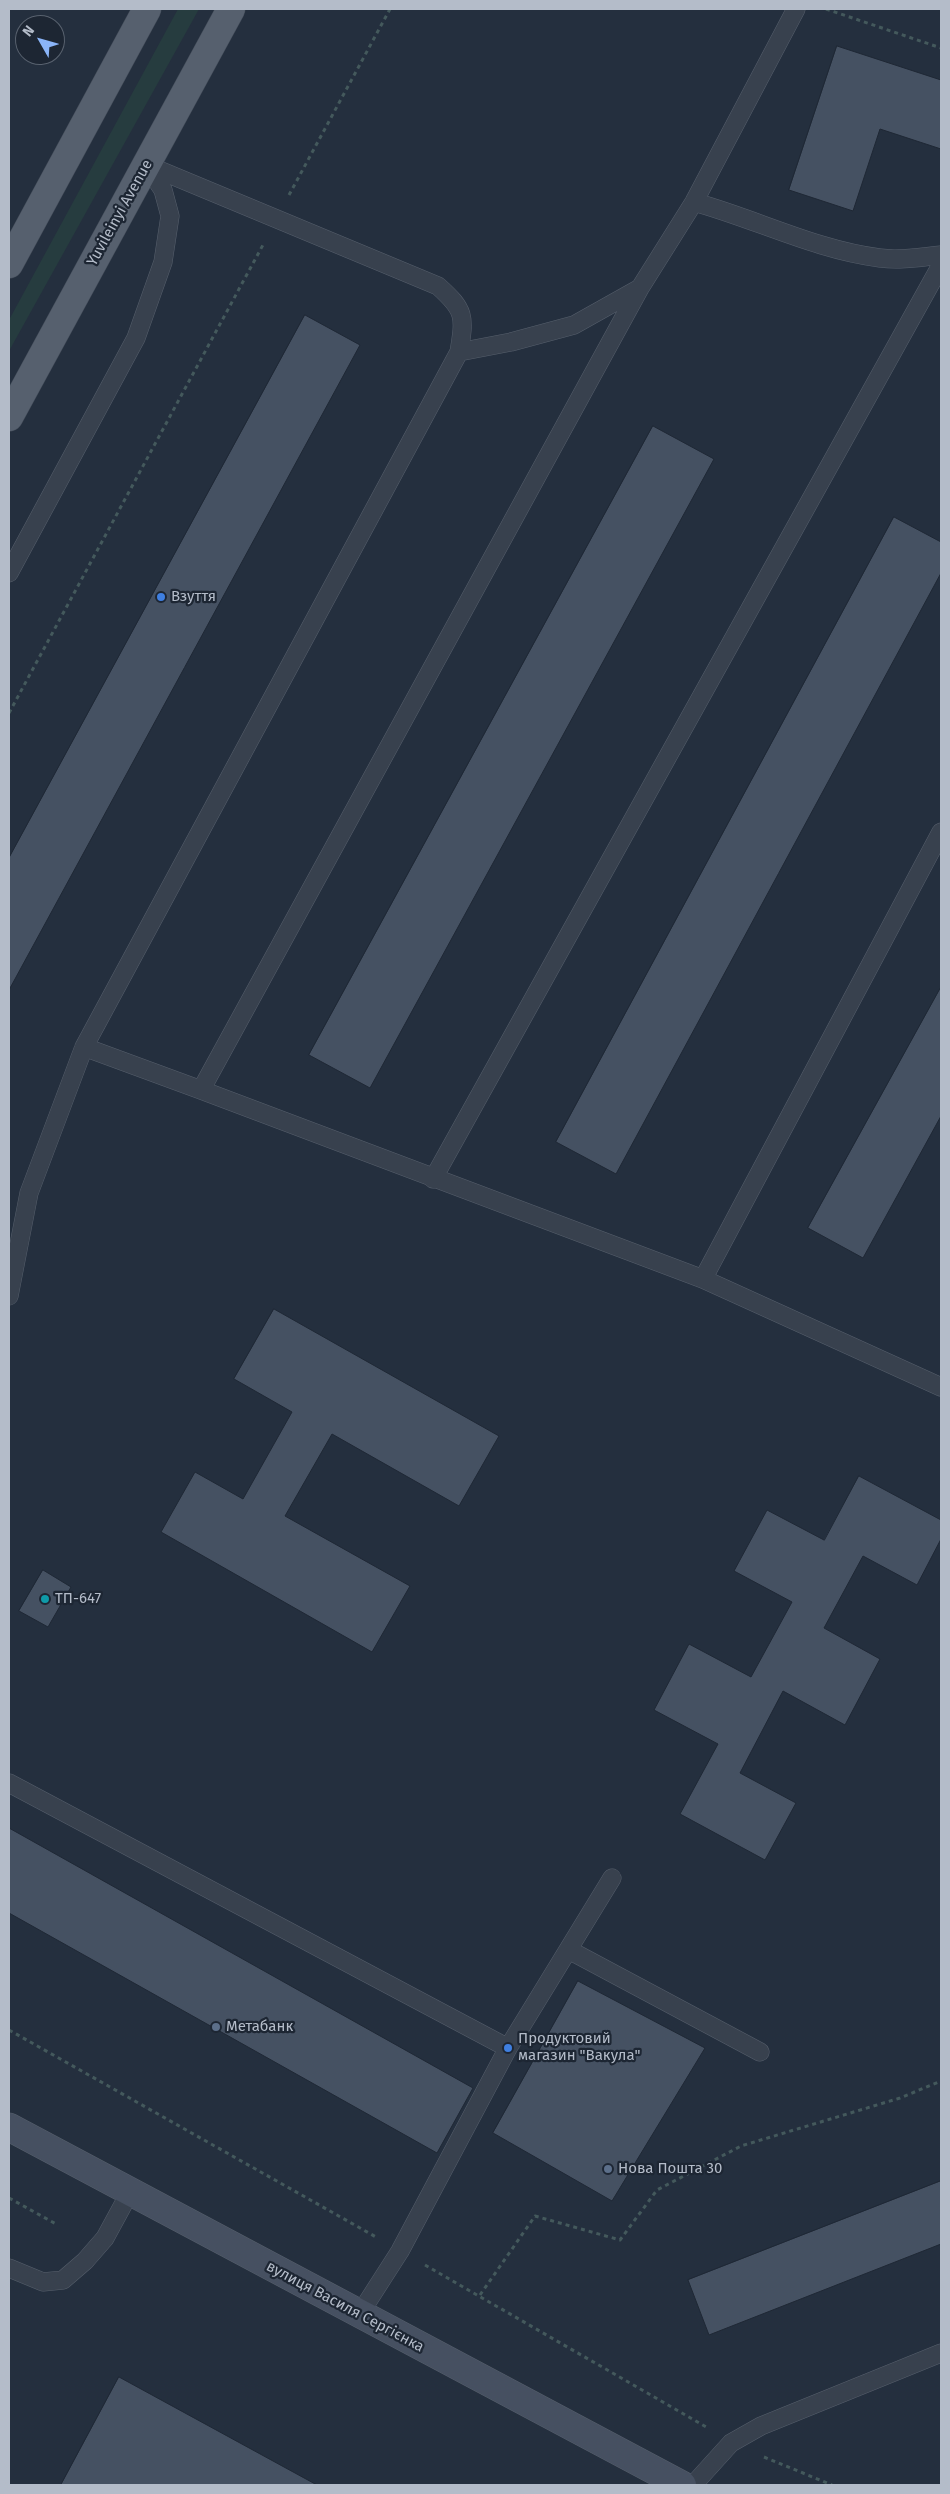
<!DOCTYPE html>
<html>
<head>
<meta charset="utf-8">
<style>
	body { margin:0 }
	#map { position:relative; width:950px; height:2494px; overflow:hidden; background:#242f3e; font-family:"Fira Sans",sans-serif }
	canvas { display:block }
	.frame { position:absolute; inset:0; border:10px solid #b4bcc9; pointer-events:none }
	.north { position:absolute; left:15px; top:15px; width:50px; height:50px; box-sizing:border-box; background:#1d2633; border:1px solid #59626f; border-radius:50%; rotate:308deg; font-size:14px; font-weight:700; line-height:20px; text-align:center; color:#b4bcc9 }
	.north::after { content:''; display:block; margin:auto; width:18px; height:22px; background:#8ab4f8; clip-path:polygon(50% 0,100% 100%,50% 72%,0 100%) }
</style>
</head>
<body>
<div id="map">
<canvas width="950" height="2494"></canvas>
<div class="frame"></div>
<div class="north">N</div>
</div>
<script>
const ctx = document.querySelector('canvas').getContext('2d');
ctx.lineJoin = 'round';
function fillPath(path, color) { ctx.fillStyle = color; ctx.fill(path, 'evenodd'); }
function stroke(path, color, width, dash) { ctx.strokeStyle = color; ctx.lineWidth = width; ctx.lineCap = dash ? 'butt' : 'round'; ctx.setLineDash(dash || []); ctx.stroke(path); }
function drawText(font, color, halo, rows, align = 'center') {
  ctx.font = font + ' "Fira Sans",sans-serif'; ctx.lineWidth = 4.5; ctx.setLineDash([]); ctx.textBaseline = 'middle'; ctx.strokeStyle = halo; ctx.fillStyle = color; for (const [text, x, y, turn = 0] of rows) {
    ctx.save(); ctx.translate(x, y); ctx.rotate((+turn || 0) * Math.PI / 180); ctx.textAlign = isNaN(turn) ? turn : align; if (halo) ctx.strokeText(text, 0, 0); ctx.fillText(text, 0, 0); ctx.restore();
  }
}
fillPath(new Path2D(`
	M 178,9 L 199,9 L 9,351 L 9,320 Z`), '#263c3f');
const building = new Path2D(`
	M 837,46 L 941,80 L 941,149 L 880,129 L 853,211 L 789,190 Z
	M 305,315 L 360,345 L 9,990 L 9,858 Z
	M 653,426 L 714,459 L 370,1088 L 309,1055 Z
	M 894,517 L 941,542 L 941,573 L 616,1174 L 556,1142 Z
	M 941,987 L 941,1116 L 863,1258 L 808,1228 Z
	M 274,1309 L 499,1436 L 459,1506 L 332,1434 L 285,1516 L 410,1586 L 372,1652 L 161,1532 L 195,1472 L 243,1499 L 292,1412 L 234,1379 Z
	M 859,1476 L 941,1520 L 941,1539 L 917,1585 L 863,1556 L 824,1628 L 880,1659 L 845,1725 L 783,1691 L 740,1773 L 796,1803 L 765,1860 L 680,1814 L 718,1744 L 654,1710 L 689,1644 L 751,1677 L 792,1602 L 734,1571 L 767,1510 L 824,1540 Z
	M 43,1570 L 71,1587 L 48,1627 L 19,1611 Z
	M 9,1828 L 473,2088 L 437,2153 L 9,1913 Z
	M 578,1981 L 705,2048 L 612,2201 L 493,2133 Z
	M 941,2181 L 941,2244 L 709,2335 L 688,2280 Z
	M 119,2377 L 317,2485 L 61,2485 Z`);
fillPath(building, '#455162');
stroke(building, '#1f2835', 1);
const lane = new Path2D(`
	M 147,165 L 438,286 C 465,310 465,316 459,352 L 84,1047 L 201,1090 L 640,288 L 694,202 L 796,9
	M 694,202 C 756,219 816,250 880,258 C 901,261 921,257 941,255
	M 459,352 L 511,342 L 574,325 L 640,288
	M 9,573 L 136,338 L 163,262 L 170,216 L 163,190 L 147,166
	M 201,1090 L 703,1279 L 941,1387
	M 433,1179 L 941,265
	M 703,1279 L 941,832
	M 9,1296 L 29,1193 L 84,1047
	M 9,1783 L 508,2048 L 400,2251 L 359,2315
	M 569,1950 L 760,2052
	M 508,2048 L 612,1878
	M 9,2268 L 43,2282 L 63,2280 L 85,2261 L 105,2238 L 130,2192
	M 693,2485 L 731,2443 L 761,2426 L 941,2353`);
const secondary = new Path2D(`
	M 9,2127 L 682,2485`);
const primary = new Path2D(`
	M 9,264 L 147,9
	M 9,417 L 231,9`);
stroke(lane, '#565f6c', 19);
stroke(secondary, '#565f6c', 29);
stroke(primary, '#414a57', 29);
stroke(new Path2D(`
	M 826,9 L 941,48
	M 289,195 L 390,9
	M 9,713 L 264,243
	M 9,2030 L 376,2237
	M 9,2198 L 56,2224
	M 425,2265 L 708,2428
	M 480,2295 L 535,2216 L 620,2240 L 657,2190 L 741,2146 L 900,2098 L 941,2081
	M 764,2457 L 832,2485`), '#44595c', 3, [4, 4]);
stroke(lane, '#38414e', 18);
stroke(secondary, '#465061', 28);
stroke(primary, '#56606e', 28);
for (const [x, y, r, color] of [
	[161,597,5,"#3f7fe0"],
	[45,1599,5,"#0f9aa8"],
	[216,2027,5,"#5c6f8a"],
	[508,2048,5,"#3f7fe0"],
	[608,2169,5,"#5c6f8a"]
]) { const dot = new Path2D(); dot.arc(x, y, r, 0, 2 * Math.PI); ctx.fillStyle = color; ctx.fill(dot); stroke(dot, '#1d2633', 2); }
drawText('15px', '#b4bcc9', '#1d2633', [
	["Yuvileinyi Avenue",120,213,-61],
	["вулиця Василя Сергієнка",345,2307,28]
]);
drawText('15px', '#b4bcc9', '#1d2633', [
	["Взуття",171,597],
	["ТП-647",55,1599],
	["Метабанк",226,2027],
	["Продуктовий",518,2039],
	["магазин \"Вакула\"",518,2056],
	["Нова Пошта 30",618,2169]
], 'left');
</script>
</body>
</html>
